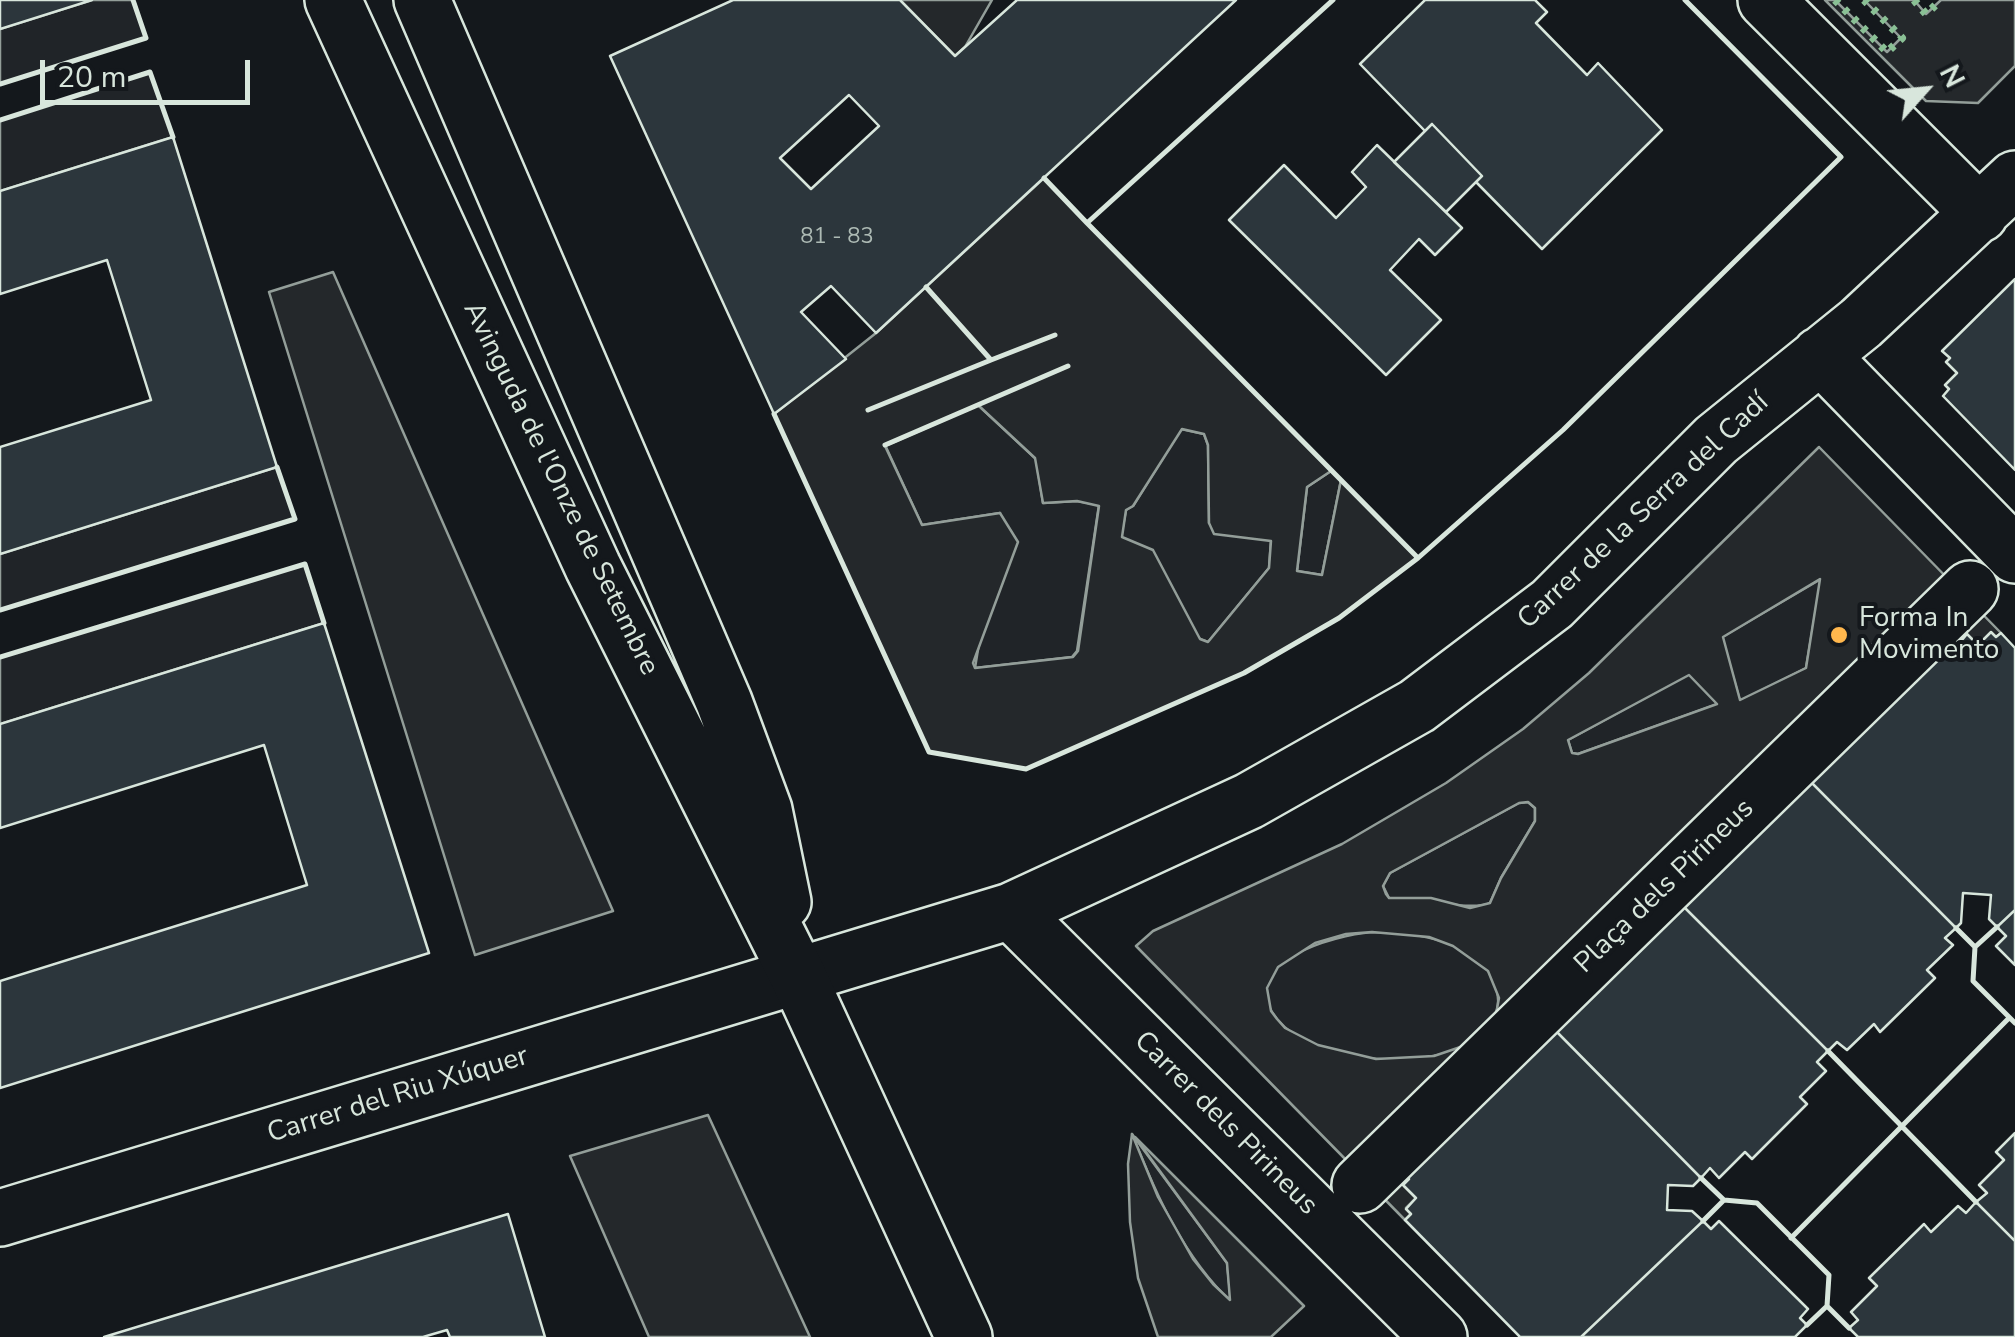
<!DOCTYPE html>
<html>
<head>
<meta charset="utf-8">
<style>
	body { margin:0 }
	#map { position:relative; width:2015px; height:1337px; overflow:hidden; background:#14181c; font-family:"Nunito Sans",sans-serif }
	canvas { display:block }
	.north { position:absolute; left:1875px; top:40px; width:100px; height:100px; -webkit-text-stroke:8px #14181c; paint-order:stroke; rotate:63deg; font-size:28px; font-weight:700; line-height:40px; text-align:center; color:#d8e6dc }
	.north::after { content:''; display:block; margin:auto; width:35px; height:45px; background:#d8e6dc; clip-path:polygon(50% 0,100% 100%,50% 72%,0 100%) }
	.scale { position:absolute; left:40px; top:60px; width:210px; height:45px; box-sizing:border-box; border:5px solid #d8e6dc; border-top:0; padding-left:12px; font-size:30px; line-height:35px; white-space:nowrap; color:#d8e6dc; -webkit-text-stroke:8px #14181c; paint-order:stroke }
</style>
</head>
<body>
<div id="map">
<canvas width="2015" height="1337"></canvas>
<div class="north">N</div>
<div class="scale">20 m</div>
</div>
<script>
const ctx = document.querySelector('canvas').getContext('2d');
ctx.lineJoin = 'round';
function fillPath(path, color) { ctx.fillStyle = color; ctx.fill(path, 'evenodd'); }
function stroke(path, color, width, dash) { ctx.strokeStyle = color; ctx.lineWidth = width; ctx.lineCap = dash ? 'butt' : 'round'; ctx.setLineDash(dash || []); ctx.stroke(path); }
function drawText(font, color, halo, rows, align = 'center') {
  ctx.font = font + ' "Nunito Sans",sans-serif'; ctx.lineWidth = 8; ctx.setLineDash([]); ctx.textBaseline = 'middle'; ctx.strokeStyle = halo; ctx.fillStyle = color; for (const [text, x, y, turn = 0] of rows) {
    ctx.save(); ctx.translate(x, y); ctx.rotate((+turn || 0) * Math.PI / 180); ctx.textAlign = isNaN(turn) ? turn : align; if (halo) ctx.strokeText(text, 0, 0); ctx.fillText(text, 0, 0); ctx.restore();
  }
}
const green = new Path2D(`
	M 92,0 L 133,0 L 146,38 L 0,84 L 0,29 Z
	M 150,72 L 173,137 L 0,191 L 0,120 Z
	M 978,405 L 1036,459 L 1043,503 L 1077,501 L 1099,505 L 1077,651 L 1072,657 L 975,668 L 1000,513 L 922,525 L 885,445 Z
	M 1181,429 L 1204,434 L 1208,445 L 1209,523 L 1271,540 L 1269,568 L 1208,642 L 1200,639 L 1121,537 L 1126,510 L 1133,506 Z
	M 277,467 L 295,519 L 0,610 L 0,554 Z
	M 1331,471 L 1341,480 L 1322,575 L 1297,571 L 1307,487 Z
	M 305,564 L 324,623 L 0,724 L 0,657 Z
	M 1821,579 L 1806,668 L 1740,701 L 1722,637 Z
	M 1689,674 L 1718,704 L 1578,754 L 1572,753 L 1568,740 Z
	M 1528,802 L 1535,808 L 1535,821 L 1501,878 L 1490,903 C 1474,911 1412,899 1389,898 L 1383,886 L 1390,873 L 1519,803 Z
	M 1372,932 C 1413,932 1482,940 1496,987 C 1499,997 1499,1008 1494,1017 C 1485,1034 1474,1044 1456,1050 C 1407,1068 1312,1062 1277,1019 C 1231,962 1336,935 1372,932 Z
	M 1132,1134 L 1227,1263 L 1231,1302 C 1183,1256 1156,1195 1132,1134 Z`);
fillPath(green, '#202428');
stroke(green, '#939e99', 2.5);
const parking = new Path2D(`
	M 900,0 L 992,0 L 965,47 L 955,56 Z
	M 1825,0 L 1835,0 L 1887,52 L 1901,38 L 1864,0 L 1914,0 L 1926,14 L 1941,0 L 2015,0 L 2015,66 L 1978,103 L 1926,101 Z
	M 1044,178 L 1331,471 L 1307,487 L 1297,571 L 1322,575 L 1341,480 L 1418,558 L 1339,618 L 1244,673 L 1026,769 L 929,752 L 774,414 L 876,333 ZM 978,405 L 1035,458 L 1043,503 L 1077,501 L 1099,506 L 1078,651 L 1073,657 L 975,668 L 973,663 L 1018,542 L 1000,513 L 922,525 L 885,446 ZM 1182,429 L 1204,434 L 1208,445 L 1209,523 L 1214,534 L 1271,541 L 1269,568 L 1208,642 L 1200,639 L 1153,550 L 1122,537 L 1126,510 L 1133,506 Z
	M 333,272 L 613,911 L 475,955 L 269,292 Z
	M 1819,447 L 2001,633 L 1996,637 L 1991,633 L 1978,645 L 1962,640 L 1957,634 L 1405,1176 L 1409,1179 L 1404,1186 L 1416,1198 L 1406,1208 L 1411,1214 L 1405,1220 L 1136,946 L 1153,931 L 1342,844 L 1446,783 L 1523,729 L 1589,673 ZM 1820,579 L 1806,668 L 1740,700 L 1723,637 ZM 1689,675 L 1717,704 L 1578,754 L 1572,753 L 1568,740 ZM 1528,802 L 1535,808 L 1535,821 L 1501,878 L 1490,903 L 1470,908 L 1431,898 L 1389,898 L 1386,894 L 1383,886 L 1390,873 L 1519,803 ZM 1372,932 L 1429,937 L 1453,946 L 1488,971 L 1499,998 L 1496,1014 L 1478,1041 L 1434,1056 L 1376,1059 L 1318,1045 L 1285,1028 L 1277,1019 L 1271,1011 L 1267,988 L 1278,967 L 1315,943 L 1346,934 Z
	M 708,1115 L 810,1337 L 649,1337 L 570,1156 Z
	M 1132,1134 L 1158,1197 L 1193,1259 L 1213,1284 L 1230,1300 L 1227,1263 L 1135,1137 L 1304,1306 L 1271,1337 L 1158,1337 L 1138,1278 L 1130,1222 L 1128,1164 Z`);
fillPath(parking, '#24282b');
stroke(parking, '#939e99', 2.5);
const building = new Path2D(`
	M 0,0 L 92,0 L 0,29 Z
	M 733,0 L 900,0 L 955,56 L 1017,0 L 1236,0 L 876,333 L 831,286 L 801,312 L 846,359 L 774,414 L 610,56 ZM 849,95 L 879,126 L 811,189 L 780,158 Z
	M 1425,0 L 1535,0 L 1547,12 L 1536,23 L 1587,75 L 1598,63 L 1662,130 L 1542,249 L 1476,182 L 1482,176 L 1432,124 L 1425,131 L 1360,64 Z
	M 1432,124 L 1482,176 L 1446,212 L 1394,162 Z
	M 173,137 L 277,467 L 0,554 L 0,447 L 151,400 L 107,260 L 0,294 L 0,191 Z
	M 1377,145 L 1462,228 L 1435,255 L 1419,239 L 1390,270 L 1441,320 L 1386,375 L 1229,220 L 1284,165 L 1336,218 L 1366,187 L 1352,172 Z
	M 2015,279 L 2015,470 L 1943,396 L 1949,389 L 1945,385 L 1957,373 L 1946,362 L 1950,358 L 1942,351 Z
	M 324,623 L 429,953 L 0,1088 L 0,981 L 307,885 L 264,745 L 0,828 L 0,724 Z
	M 1991,632 L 1996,637 L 2001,633 L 2015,648 L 2015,910 L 1997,927 L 1989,919 L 1991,895 L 1963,893 L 1961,923 L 1956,928 L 1808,779 L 1956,633 L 1962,640 L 1967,634 L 1978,645 Z
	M 1808,779 L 1956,928 L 1945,938 L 1953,945 L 1927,970 L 1935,978 L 1880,1032 L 1874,1024 L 1847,1050 L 1837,1042 L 1828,1051 L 1681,904 Z
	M 1681,904 L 1828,1051 L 1817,1062 L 1826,1071 L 1800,1097 L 1807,1104 L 1752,1159 L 1745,1152 L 1719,1178 L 1710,1168 L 1701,1178 L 1554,1029 Z
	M 2015,910 L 2015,965 L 1996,946 L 2006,936 L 1997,927 Z
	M 1554,1029 L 1701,1178 L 1693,1186 L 1668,1185 L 1667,1210 L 1692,1211 L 1703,1221 L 1581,1337 L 1520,1337 L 1405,1220 L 1411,1214 L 1406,1209 L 1416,1198 L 1403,1185 L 1409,1179 L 1405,1176 Z
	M 2015,1133 L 2015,1241 L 1976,1202 L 1987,1193 L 1979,1185 L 2004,1160 L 1996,1152 Z
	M 1976,1202 L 2015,1241 L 2015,1337 L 1858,1337 L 1849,1328 L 1858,1320 L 1851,1312 L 1877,1286 L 1869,1278 L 1924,1224 L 1931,1232 L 1958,1206 L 1966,1213 Z
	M 508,1214 L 545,1337 L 450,1337 L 447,1330 L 423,1337 L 104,1337 Z
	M 1703,1221 L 1711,1229 L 1719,1221 L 1808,1309 L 1800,1318 L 1807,1325 L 1795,1337 L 1581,1337 Z`);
fillPath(building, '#2c363c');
stroke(building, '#d8e6dc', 2.5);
const street = new Path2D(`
	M 1766,0 L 1980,214
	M 1820,355 L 2015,555
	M 1011,911 L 1439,1337
	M 1360,1185 L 1970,589
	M 0,1218 L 1011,911 L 1249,801 L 1417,706 L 1552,604 L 1716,440 L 1861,323 L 2015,179`);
const secondary = new Path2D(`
	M 333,0 L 593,567 L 797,974 L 964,1337
	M 422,0 L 724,702 L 764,810 L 783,902`);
stroke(street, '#d8e6dc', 60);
stroke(secondary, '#d8e6dc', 60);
stroke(street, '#14181c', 55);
stroke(secondary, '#14181c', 55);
stroke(new Path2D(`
	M 1835,0 L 1887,52 L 1902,38 L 1864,0
	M 1914,0 L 1926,14 L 1941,0`), '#8ac095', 8, [5, 8]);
stroke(new Path2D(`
	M 1333,0 L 1087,223 L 1418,558 L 1563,430 L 1841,157 L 1685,0
	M 0,84 L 146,38 L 133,0
	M 0,120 L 150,72 L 173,137
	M 1044,178 L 1087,223
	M 991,360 L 1055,335
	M 868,410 L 991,360 L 926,287
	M 774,414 L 929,752 L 1026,769 L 1244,673 L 1339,618 L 1418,558
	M 885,445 L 1068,366
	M 0,610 L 295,519 L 277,467
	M 0,657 L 305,564 L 324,623
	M 1956,928 L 1975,947 L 1973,981 L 2015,1023
	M 1975,947 L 1997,927
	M 1828,1051 L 1976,1202
	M 1701,1178 L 1724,1200 L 1757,1203 L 1829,1275 L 1827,1306 L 1849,1328
	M 1703,1221 L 1724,1200
	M 1791,1238 L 2009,1018
	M 1807,1325 L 1827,1306`), '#d8e6dc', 5);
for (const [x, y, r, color] of [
	[1839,635,10,"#ffb74d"]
]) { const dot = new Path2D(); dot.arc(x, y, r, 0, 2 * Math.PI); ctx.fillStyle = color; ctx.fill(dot); stroke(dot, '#14181c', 4); }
drawText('22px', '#adbab4', null, [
	["81 - 83",837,238]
]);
drawText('28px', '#d8e6dc', '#14181c', [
	["Avinguda de l'Onze de Setembre",560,489,64],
	["Carrer de la Serra del Cadí",1644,512,-43],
	["Plaça dels Pirineus",1665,887,-44],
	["Carrer del Riu Xúquer",398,1096,-17],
	["Carrer dels Pirineus",1225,1124,45]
]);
drawText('28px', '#d8e6dc', '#14181c', [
	["Forma In",1859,619],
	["Movimento",1859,651]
], 'left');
</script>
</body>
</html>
